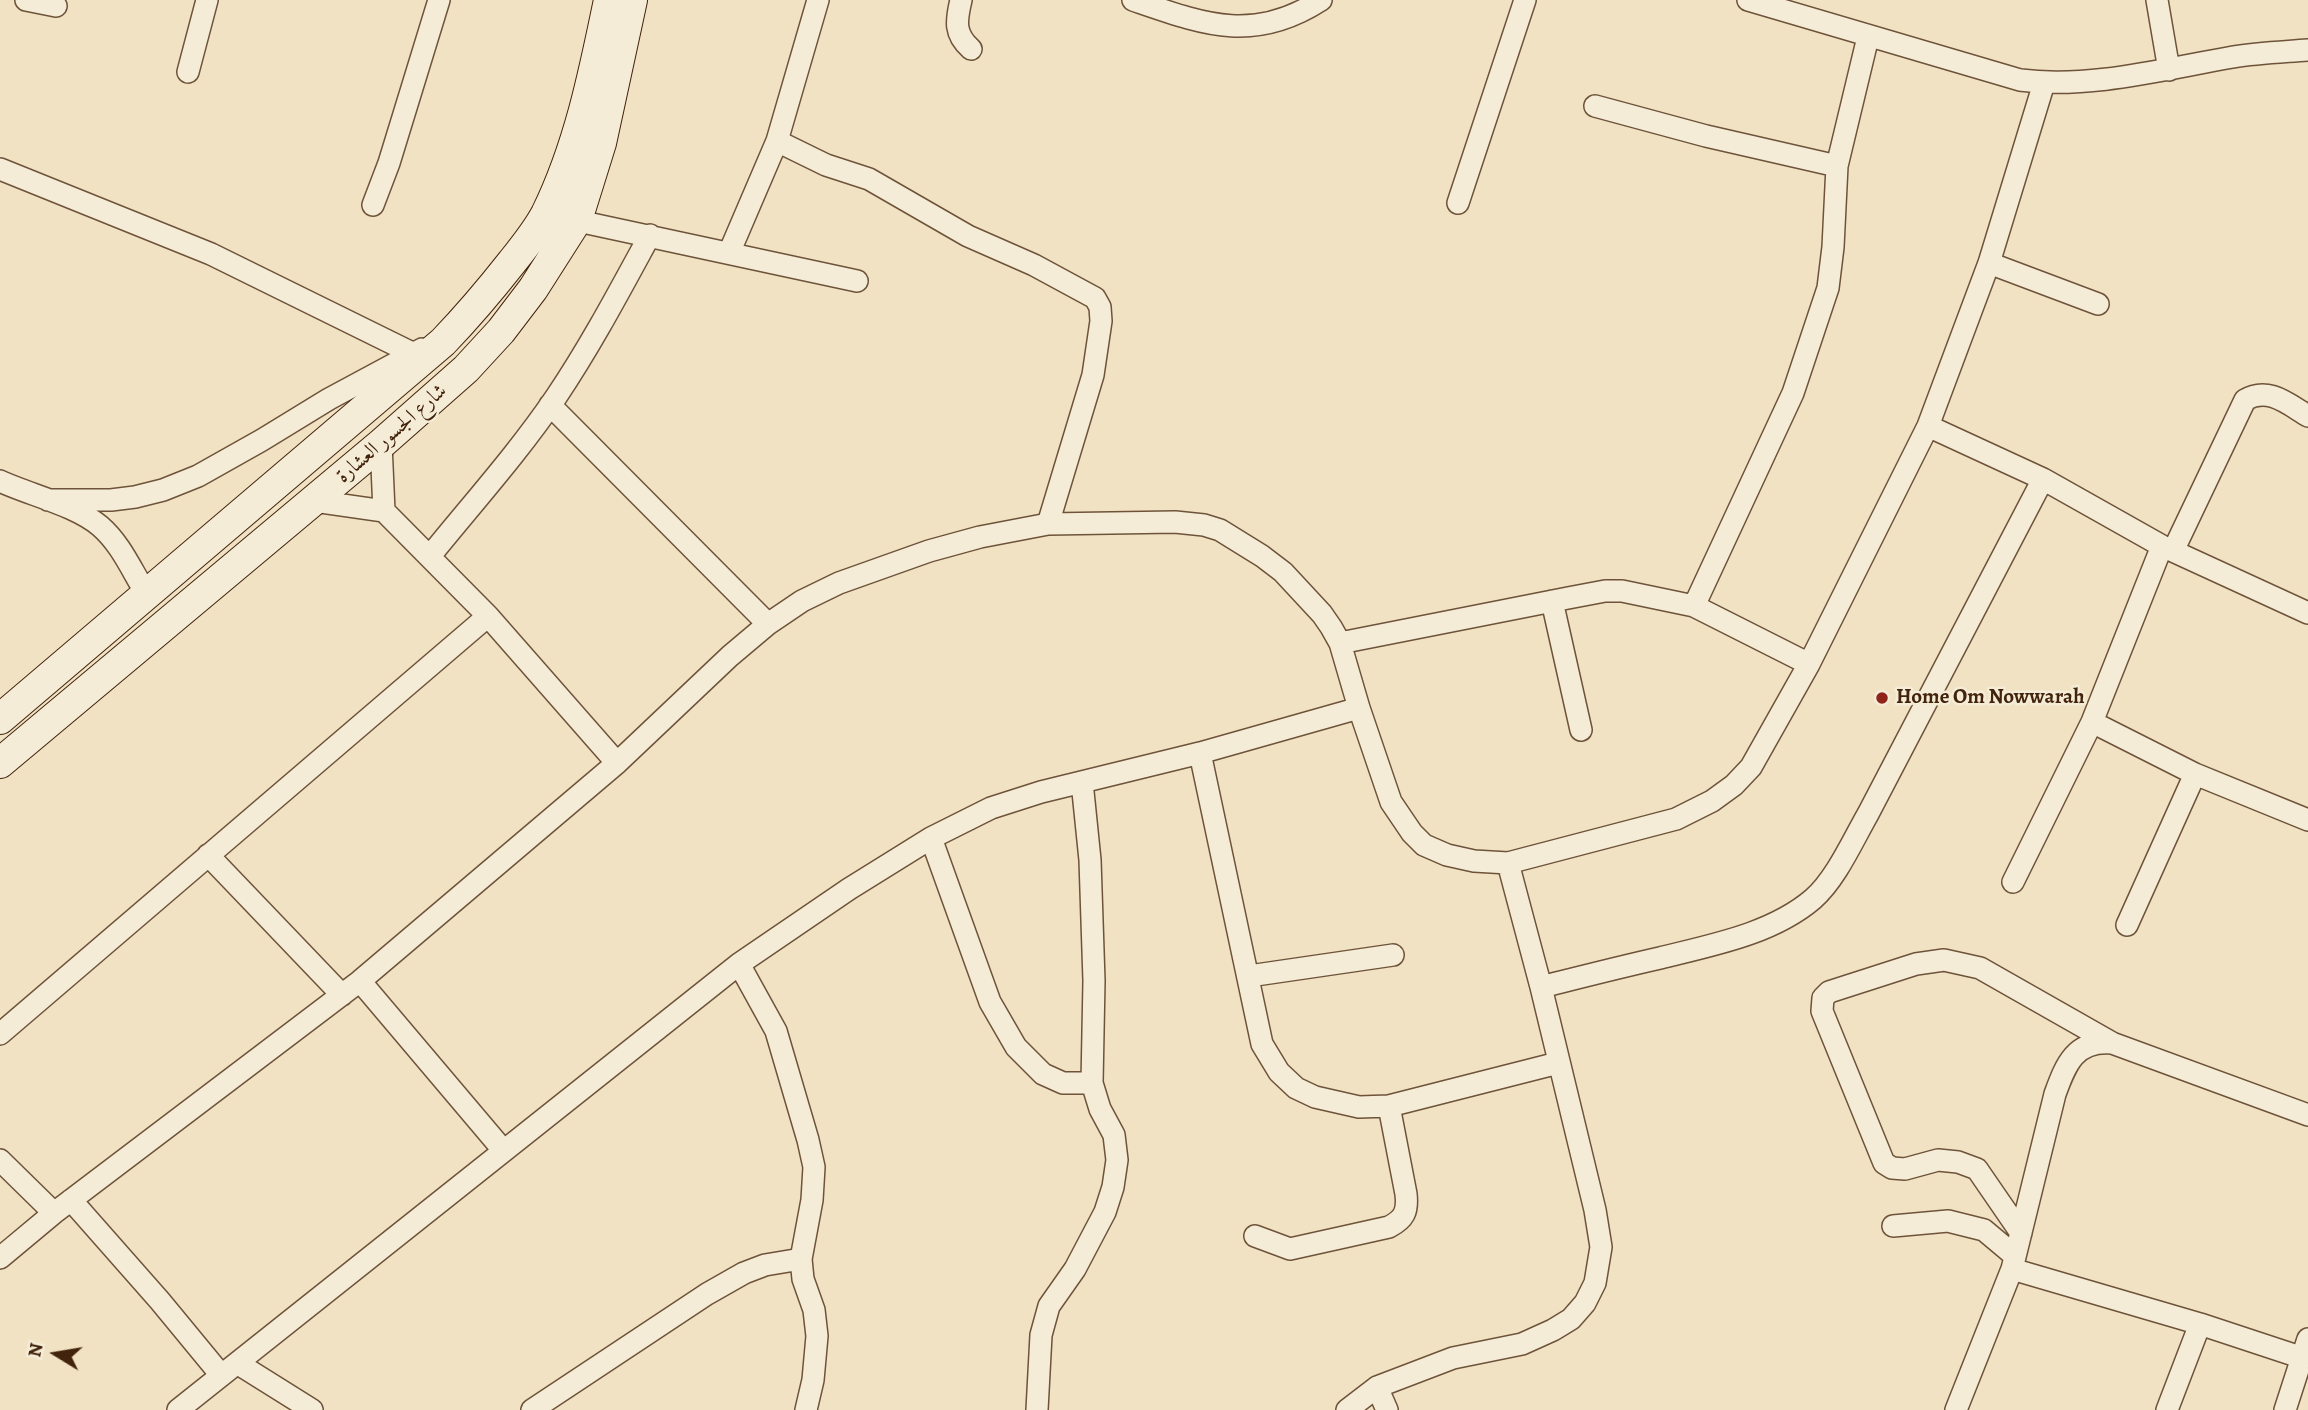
<!DOCTYPE html>
<html>
<head>
<meta charset="utf-8">
<style>
	body { margin:0 }
	#map { position:relative; width:2308px; height:1410px; overflow:hidden; background:#f0e2c2; font-family:Alegreya,serif }
	canvas { display:block }
	.north { position:absolute; left:21px; top:1319px; width:70px; height:70px; -webkit-text-stroke:5px #f5ecd7; paint-order:stroke; rotate:281deg; font-size:19px; font-weight:700; line-height:28px; text-align:center; color:#42230c }
	.north::after { content:''; display:block; margin:auto; width:24px; height:32px; background:#42230c; clip-path:polygon(50% 0,100% 100%,50% 72%,0 100%) }
</style>
</head>
<body>
<div id="map">
<canvas width="2308" height="1410"></canvas>
<div class="north">N</div>
</div>
<script>
const ctx = document.querySelector('canvas').getContext('2d');
ctx.lineJoin = 'round';
function stroke(path, color, width, dash) { ctx.strokeStyle = color; ctx.lineWidth = width; ctx.lineCap = dash ? 'butt' : 'round'; ctx.setLineDash(dash || []); ctx.stroke(path); }
function drawText(font, color, halo, rows, align = 'center') {
  ctx.font = font + ' Alegreya,Amiri,serif'; ctx.lineWidth = 5; ctx.setLineDash([]); ctx.textBaseline = 'middle'; ctx.strokeStyle = halo; ctx.fillStyle = color; for (const [text, x, y, turn = 0] of rows) {
    ctx.save(); ctx.translate(x, y); ctx.rotate((+turn || 0) * Math.PI / 180); ctx.textAlign = isNaN(turn) ? turn : align; if (halo) ctx.strokeText(text, 0, 0); ctx.fillText(text, 0, 0); ctx.restore();
  }
}
const minor = new Path2D(`
	M 26,0 L 56,6
	M 961,0 C 956,21 954,34 971,49
	M 1133,0 C 1203,24 1253,44 1321,0
	M 1748,0 L 2020,80 C 2089,89 2164,69 2233,57 C 2257,53 2283,52 2308,50
	M 2157,0 L 2169,70
	M 188,72 L 207,0
	M 1595,106 L 1706,136 L 1837,166
	M 777,141 L 826,165 L 869,179 L 968,236 L 1034,265 L 1095,298 L 1100,307 L 1101,321 L 1093,375 L 1048,524
	M 0,169 L 211,254 L 412,353
	M 1458,203 L 1525,0
	M 373,205 L 389,163 L 439,0
	M 564,218 L 857,281
	M 729,253 L 777,141 L 818,0
	M 1989,263 L 2098,304
	M 550,405 L 768,624
	M 1928,426 L 2043,479 L 2162,546 L 2308,613
	M 381,444 L 384,511
	M 0,481 C 30,495 75,505 100,526 C 121,544 132,571 146,593
	M 48,500 L 111,500 L 135,497 L 163,490 L 198,476 L 262,440 L 329,399 L 422,349
	M 314,501 L 384,511 L 488,616 L 617,763
	M 2173,551 L 2245,400 C 2268,386 2288,404 2308,416
	M 430,556 C 472,504 518,453 556,397 C 591,345 620,290 650,235
	M 1552,601 L 1581,730
	M 1694,606 L 1793,393 L 1828,288 L 1833,247 L 1837,166 L 1868,37
	M 1340,643 L 1568,598 L 1605,591 L 1622,591 L 1694,606 L 1809,664
	M 2092,722 L 2195,774 L 2308,820
	M 1200,753 L 1262,1044 L 1279,1072 L 1296,1088 L 1315,1097 L 1359,1107 L 1389,1106 L 1558,1063
	M 931,838 L 990,1002 L 1016,1047 L 1043,1074 L 1063,1083 L 1092,1083
	M 208,855 L 342,995
	M 2013,882 L 2092,722 L 2162,546
	M 2127,925 L 2195,774
	M 739,964 L 776,1031 L 808,1140 L 814,1167 L 812,1200 L 801,1259 L 803,1279 L 814,1310 L 817,1336 L 813,1380 L 806,1410
	M 1249,976 L 1393,955
	M 360,981 L 503,1150
	M 1541,987 C 1581,977 1620,967 1660,958 C 1712,945 1772,934 1813,899 C 1836,879 1853,840 1868,814 L 2043,479
	M 0,1034 L 488,616
	M 0,1160 L 54,1213
	M 71,1200 L 160,1301 L 221,1375
	M 1893,1226 L 1948,1221 L 1984,1230 L 2015,1256
	M 2021,1233 L 1977,1169 L 1958,1162 L 1938,1160 L 1905,1169 L 1892,1168 L 1884,1163 L 1822,1011 L 1823,998 L 1829,992 L 1916,964 L 1944,960 L 1980,968 L 2112,1043 L 2308,1115
	M 1255,1236 L 1290,1249 L 1389,1227 C 1404,1219 1408,1212 1406,1194 L 1389,1106
	M 0,1258 L 54,1213 L 360,981 L 617,763 L 730,656 L 768,624 L 802,601 L 839,583 L 929,551 L 980,537 L 1048,524 L 1175,522 L 1204,525 L 1220,530 L 1262,556 L 1283,572 L 1322,614 L 1331,627 L 1340,643 L 1359,708 L 1391,802 L 1412,833 L 1424,845 L 1447,855 L 1474,861 L 1508,863 L 1676,819 L 1712,801 L 1734,785 L 1751,767 L 1809,664 L 1928,426 L 1989,263 L 2044,83
	M 2012,1269 L 2200,1324 L 2303,1358
	M 237,1363 L 312,1410
	M 1377,1387 L 1387,1410
	M 178,1410 L 739,964 L 849,889 L 931,838 L 991,808 L 1041,792 L 1200,753 L 1359,708
	M 532,1410 L 707,1294 L 744,1273 L 765,1265 L 801,1259
	M 1037,1410 L 1041,1335 L 1049,1306 L 1075,1269 L 1105,1212 L 1113,1187 L 1117,1160 L 1114,1135 L 1100,1109 L 1092,1083 L 1094,981 L 1090,860 L 1082,782
	M 1347,1410 L 1377,1387 L 1453,1358 L 1522,1344 L 1553,1330 L 1571,1319 L 1585,1303 L 1595,1283 L 1601,1247 L 1595,1210 L 1541,987 L 1508,863
	M 1956,1410 L 2012,1269 L 2055,1094 C 2066,1064 2075,1040 2112,1043
	M 2167,1410 L 2200,1324
	M 2285,1410 L 2308,1339`);
const secondary = new Path2D(`
	M 0,719 L 443,342 C 467,317 490,290 512,262 C 524,247 537,231 546,214 C 579,147 594,73 609,0
	M 0,763 L 381,444 L 466,369 L 501,331 L 533,289 L 577,220 L 601,143 L 632,0`);
stroke(minor, '#6e533a', 24);
stroke(secondary, '#42230c', 32);
stroke(minor, '#f5ecd7', 21);
stroke(secondary, '#f5ecd7', 30);
for (const [x, y, r, color] of [
	[1882,698,7,"#8f2418"]
]) { const dot = new Path2D(); dot.arc(x, y, r, 0, 2 * Math.PI); ctx.fillStyle = color; ctx.fill(dot); stroke(dot, '#f5ecd7', 2.5); }
drawText('21px', '#42230c', '#f5ecd7', [
	["شارع الجسور العشارة",392,434,-41]
]);
drawText('bold 21px', '#42230c', '#f5ecd7', [
	["Home Om Nowwarah",1896,698]
], 'left');
</script>
</body>
</html>
